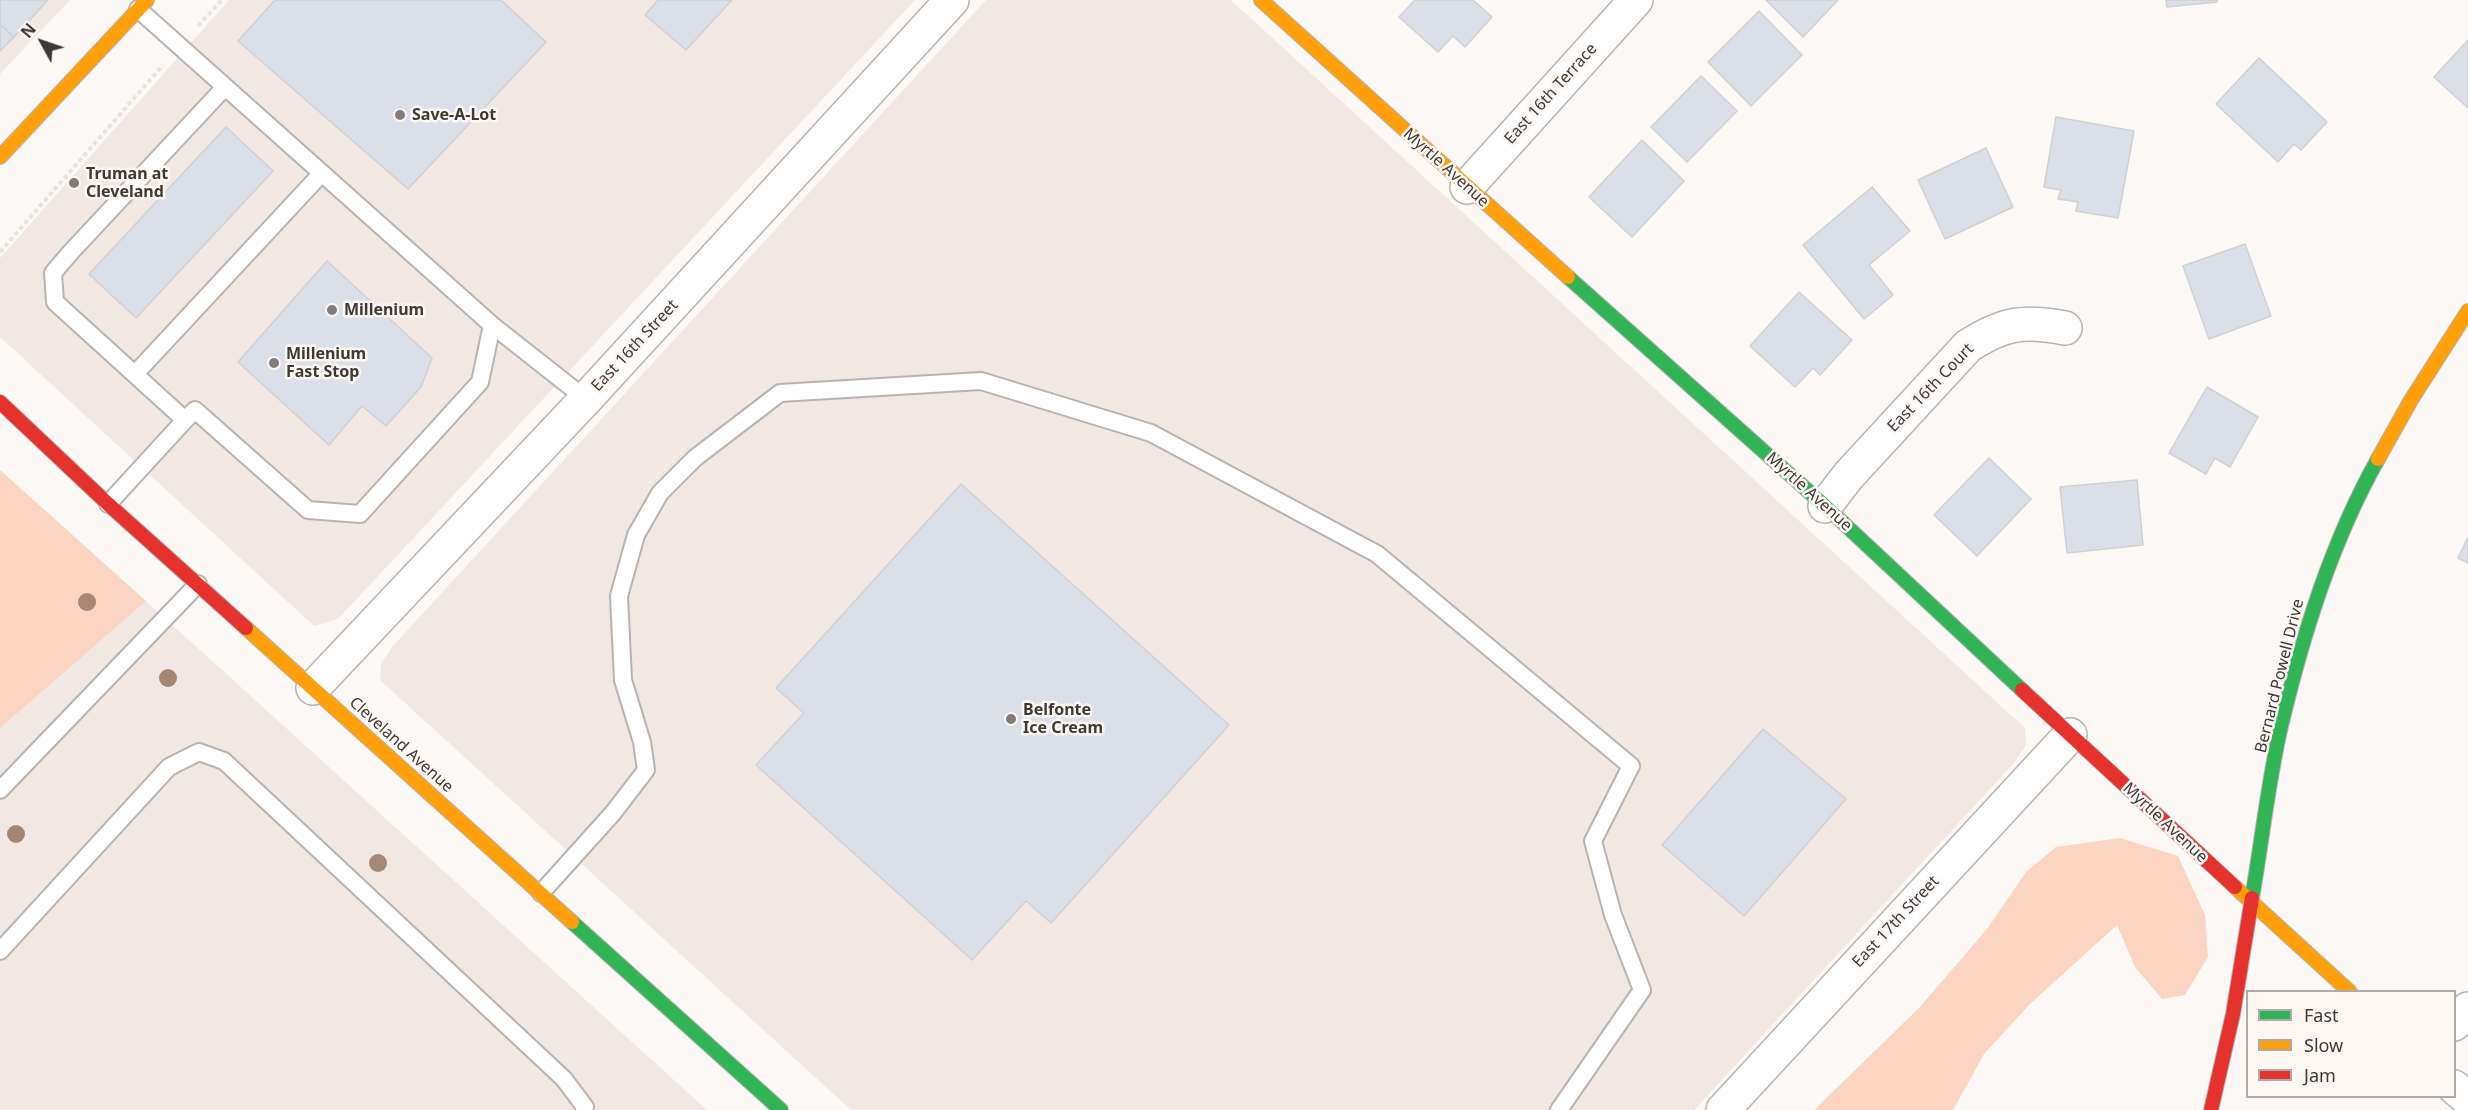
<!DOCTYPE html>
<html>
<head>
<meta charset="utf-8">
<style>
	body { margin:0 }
	#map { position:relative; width:2468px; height:1110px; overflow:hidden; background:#fbf8f6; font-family:"Noto Sans",sans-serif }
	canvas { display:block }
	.legend { position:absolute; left:2246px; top:990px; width:210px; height:108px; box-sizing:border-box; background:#fdf7f4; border:2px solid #b1aba8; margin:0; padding:8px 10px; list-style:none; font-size:18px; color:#3f3936 }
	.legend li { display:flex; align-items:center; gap:12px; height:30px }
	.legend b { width:30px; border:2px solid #b1aba8 }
	.north { position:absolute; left:12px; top:12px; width:60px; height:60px; -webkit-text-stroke:4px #fdf7f4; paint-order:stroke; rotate:310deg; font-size:16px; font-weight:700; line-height:24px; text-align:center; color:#3f3936 }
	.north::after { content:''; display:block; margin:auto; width:21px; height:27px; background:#3f3936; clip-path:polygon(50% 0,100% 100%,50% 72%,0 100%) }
</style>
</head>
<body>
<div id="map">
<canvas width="2468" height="1110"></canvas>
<ul class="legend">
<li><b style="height:8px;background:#30b455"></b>Fast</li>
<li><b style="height:8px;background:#ff9f0a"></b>Slow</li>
<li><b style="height:8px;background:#e5322d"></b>Jam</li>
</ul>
<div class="north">N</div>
</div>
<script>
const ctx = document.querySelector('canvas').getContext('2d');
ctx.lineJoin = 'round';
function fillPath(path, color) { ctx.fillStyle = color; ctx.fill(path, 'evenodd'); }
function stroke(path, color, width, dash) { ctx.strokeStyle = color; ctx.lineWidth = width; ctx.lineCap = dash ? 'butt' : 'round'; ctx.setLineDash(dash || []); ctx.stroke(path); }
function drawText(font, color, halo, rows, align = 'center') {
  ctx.font = font + ' "Noto Sans",sans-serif'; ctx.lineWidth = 5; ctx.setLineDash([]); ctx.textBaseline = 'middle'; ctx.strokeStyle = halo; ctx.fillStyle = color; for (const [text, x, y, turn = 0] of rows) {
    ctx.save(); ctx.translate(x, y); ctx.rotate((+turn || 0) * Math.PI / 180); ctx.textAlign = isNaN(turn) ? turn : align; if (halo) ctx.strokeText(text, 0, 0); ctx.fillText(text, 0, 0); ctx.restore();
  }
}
fillPath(new Path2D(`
	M 0,0 L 70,0 L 0,74 Z
	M 229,0 L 915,0 L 338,619 L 314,626 L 0,337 L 0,258 Z
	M 986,0 L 1231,0 L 2025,728 L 2026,745 L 2014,763 L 1694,1110 L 851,1110 L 380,680 L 381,664 L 392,647 Z
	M 0,470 L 146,601 L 707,1110 L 0,1110 Z`), '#f1e8e3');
fillPath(new Path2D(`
	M 0,470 L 146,601 L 0,728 Z
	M 2120,838 L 2178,856 L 2205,915 L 2208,957 L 2185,995 L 2162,999 L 2135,967 L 2117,925 L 2030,1004 L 1984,1054 L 1953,1110 L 1814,1110 L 1919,1008 L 1987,929 L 2026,872 L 2056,847 Z`), '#fbd5c1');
const building = new Path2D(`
	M 0,0 L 48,0 L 14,37 L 0,24 Z
	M 275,0 L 501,0 L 546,42 L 408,189 L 238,41 Z
	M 658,0 L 732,0 L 686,50 L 645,15 Z
	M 1415,0 L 1473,0 L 1492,17 L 1465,47 L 1453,36 L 1438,52 L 1399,17 Z
	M 1766,0 L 1838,0 L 1803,37 Z
	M 2166,0 L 2217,0 L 2217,2 L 2167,7 Z
	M 1759,11 L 1802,55 L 1751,106 L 1708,62 Z
	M 0,24 L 14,37 L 0,51 Z
	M 2468,40 L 2468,108 L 2434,77 Z
	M 2259,58 L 2327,122 L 2301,150 L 2294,144 L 2278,162 L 2216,104 Z
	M 1701,76 L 1737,111 L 1687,162 L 1651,127 Z
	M 2056,117 L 2134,131 L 2118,218 L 2076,211 L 2078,202 L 2058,199 L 2061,190 L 2044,187 Z
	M 226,127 L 273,171 L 136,318 L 89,274 Z
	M 1642,140 L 1684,181 L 1632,237 L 1589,197 Z
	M 1986,148 L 2013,207 L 1945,239 L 1918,180 Z
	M 1872,187 L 1910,231 L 1869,265 L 1893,295 L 1864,319 L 1803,245 Z
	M 2245,244 L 2271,316 L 2209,339 L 2183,266 Z
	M 327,261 L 432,358 L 421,387 L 386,426 L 362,406 L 329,445 L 238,362 Z
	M 1799,292 L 1852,340 L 1820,375 L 1813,368 L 1795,387 L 1750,346 Z
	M 2207,387 L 2258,417 L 2230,467 L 2215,458 L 2206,474 L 2169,453 Z
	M 1989,458 L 2031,499 L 1977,556 L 1934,515 Z
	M 2137,480 L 2143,545 L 2067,553 L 2060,487 Z
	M 961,484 L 1229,725 L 1051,923 L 1026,901 L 972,960 L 756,765 L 804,713 L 776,688 Z
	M 2468,537 L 2468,563 L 2458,558 Z
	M 1763,729 L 1846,799 L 1744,916 L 1662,845 Z`);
fillPath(building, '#dbe0e8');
stroke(building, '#d0d0d1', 1.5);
const lane = new Path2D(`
	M 138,9 L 492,325 L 586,399
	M 225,87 L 70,253 L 53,273 L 55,302 L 185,420 L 195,410 L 308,510 L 360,514 L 480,382 L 492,325
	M 135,374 L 322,173
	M 108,504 L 185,420
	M 0,790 L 198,584
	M 541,893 L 613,813 L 646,770 L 642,742 L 623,680 L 619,596 L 636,535 L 660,493 L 695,458 L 780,393 L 981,381 L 1151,433 L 1377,554 L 1631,766 L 1593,841 L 1613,915 L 1642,990 L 1559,1110
	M 0,951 L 169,767 L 199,752 L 224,761 L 564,1079 L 585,1107 L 584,1110`);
const street = new Path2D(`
	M 1467,187 L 1636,0
	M 1825,506 L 1849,475 L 1968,346 C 2004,323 2023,320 2065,328
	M 313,688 L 586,399 L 952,0
	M 2454,1024 L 2468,1009
	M 2454,1087 L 2468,1099
	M 1723,1110 L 2070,735`);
const fast = new Path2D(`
	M 1568,277 L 1825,506 L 2022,690
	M 2252,898 C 2262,841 2268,782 2281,726 C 2303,634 2332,541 2378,459
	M 572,922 L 781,1110`);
const slow = new Path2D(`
	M 1261,0 L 1568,277
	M 0,157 L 147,0
	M 2378,459 L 2411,400 L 2468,311
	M 246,628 L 572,922
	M 2235,887 L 2350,992`);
const jam = new Path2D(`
	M 0,402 L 108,504 L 246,628
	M 2022,690 L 2235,887
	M 2211,1110 L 2233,1014 L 2252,898`);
stroke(lane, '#b7b3b1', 20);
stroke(street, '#b7b3b1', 36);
stroke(fast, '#b7b3b1', 16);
stroke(slow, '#b7b3b1', 16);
stroke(jam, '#b7b3b1', 16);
stroke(new Path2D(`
	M 198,26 L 222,0
	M 0,252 L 163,65`), '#e5e4e2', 4, [4.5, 3]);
stroke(lane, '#fefefe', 16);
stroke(street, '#fefefe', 33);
stroke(fast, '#30b455', 14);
stroke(slow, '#ff9f0a', 14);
stroke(jam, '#e5322d', 14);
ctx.fillStyle = '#a68773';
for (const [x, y] of [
	[87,602],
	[168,678],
	[16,834],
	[378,863]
]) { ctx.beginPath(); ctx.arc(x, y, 9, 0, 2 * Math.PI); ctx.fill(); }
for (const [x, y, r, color] of [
	[400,115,6,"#817c79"],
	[74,183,6,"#817c79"],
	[332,310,6,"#817c79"],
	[274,363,6,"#817c79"],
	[1011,719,6,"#817c79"]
]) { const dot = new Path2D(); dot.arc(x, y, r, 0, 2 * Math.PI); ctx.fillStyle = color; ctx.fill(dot); stroke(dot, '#fdf7f4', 2); }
drawText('16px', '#3f3936', '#fdf7f4', [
	["East 16th Terrace",1551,94,-48],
	["Myrtle Avenue",1446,168,42],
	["East 16th Street",635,346,-47],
	["East 16th Court",1931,388,-46],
	["Myrtle Avenue",1809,492,42],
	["Bernard Powell Drive",2280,676,-76],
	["Cleveland Avenue",401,745,42],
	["Myrtle Avenue",2165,823,43],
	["East 17th Street",1896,922,-47]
]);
drawText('bold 16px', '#3f3936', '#fdf7f4', [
	["Save-A-Lot",412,115],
	["Truman at",86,174],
	["Cleveland",86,192],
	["Millenium",344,310],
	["Millenium",286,354],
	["Fast Stop",286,372],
	["Belfonte",1023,710],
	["Ice Cream",1023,728]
], 'left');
</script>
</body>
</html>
